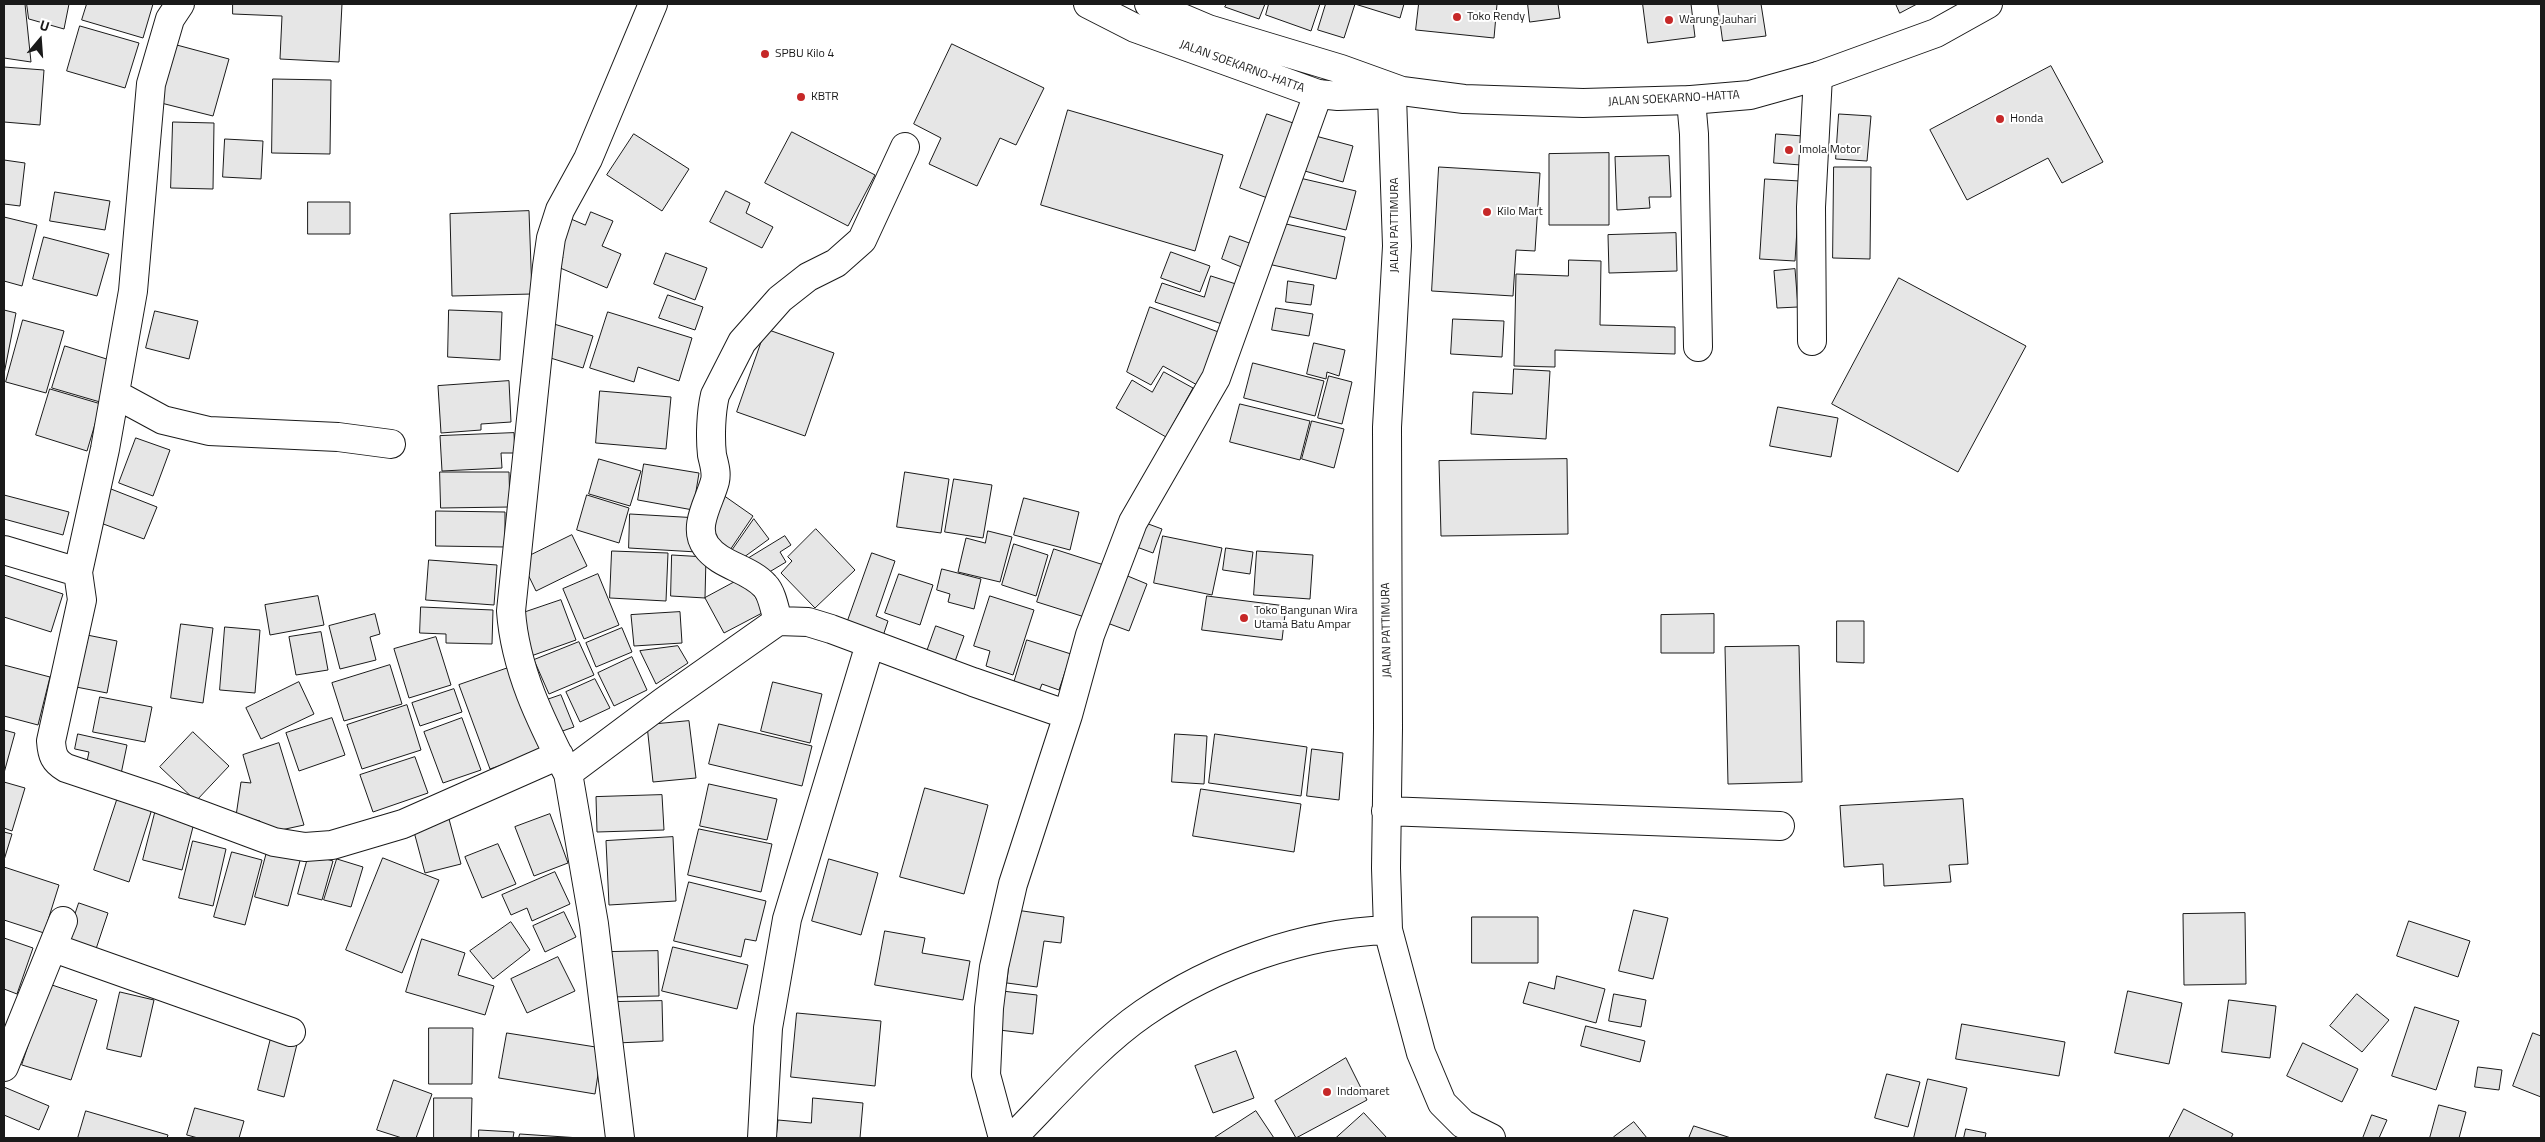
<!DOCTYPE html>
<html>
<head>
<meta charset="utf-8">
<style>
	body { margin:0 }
	#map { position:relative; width:2545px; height:1142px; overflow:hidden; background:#fff; font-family:"Titillium Web",sans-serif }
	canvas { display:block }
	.frame { position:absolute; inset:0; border:5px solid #1a1a1a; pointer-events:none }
	.north { position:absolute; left:15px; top:15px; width:50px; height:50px; -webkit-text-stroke:4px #fff; paint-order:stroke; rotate:18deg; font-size:14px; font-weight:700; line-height:20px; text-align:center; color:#1a1a1a }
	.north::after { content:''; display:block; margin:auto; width:18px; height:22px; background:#1a1a1a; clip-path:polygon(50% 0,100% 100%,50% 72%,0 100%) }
</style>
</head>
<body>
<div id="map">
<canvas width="2545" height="1142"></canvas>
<div class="frame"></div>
<div class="north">U</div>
</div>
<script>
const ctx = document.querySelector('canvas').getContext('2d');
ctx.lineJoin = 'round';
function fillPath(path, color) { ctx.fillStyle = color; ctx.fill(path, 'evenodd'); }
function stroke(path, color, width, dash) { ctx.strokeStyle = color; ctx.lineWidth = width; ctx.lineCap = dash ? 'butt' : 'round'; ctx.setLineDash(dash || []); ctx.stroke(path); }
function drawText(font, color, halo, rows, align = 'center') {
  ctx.font = font + ' "Titillium Web",sans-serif'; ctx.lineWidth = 4; ctx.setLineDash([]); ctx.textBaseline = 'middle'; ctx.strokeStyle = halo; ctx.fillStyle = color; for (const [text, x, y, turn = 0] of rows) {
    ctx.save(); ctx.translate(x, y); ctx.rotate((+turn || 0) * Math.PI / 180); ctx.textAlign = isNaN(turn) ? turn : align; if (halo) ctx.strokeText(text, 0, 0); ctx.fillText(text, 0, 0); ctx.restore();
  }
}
const building = new Path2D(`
	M 4,4 L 25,4 L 31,62 L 4,58 Z
	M 27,4 L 69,4 L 64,29 L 29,19 Z
	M 87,4 L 153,4 L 143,38 L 82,20 Z
	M 233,4 L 342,4 L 339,62 L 280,59 L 282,16 L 233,14 Z
	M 1227,4 L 1265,4 L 1259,19 L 1225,7 Z
	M 1269,4 L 1320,4 L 1311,31 L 1266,15 Z
	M 1326,4 L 1404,4 L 1400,18 L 1355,4 L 1344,38 L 1318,30 Z
	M 1419,4 L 1497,4 L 1494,38 L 1416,30 Z
	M 1528,4 L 1558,4 L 1560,18 L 1530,22 Z
	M 1643,4 L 1691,4 L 1695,37 L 1648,43 Z
	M 1718,4 L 1761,4 L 1766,36 L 1723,41 Z
	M 1896,4 L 1917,4 L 1900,13 Z
	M 80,26 L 139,43 L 125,88 L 67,71 Z
	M 173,44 L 229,59 L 213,116 L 157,102 Z
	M 952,44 L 1044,88 L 1016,145 L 1000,138 L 977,186 L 929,164 L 941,138 L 914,124 Z
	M 2051,66 L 2103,162 L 2062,183 L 2048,158 L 1967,200 L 1930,130 Z
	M 4,67 L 44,70 L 40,125 L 4,122 Z
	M 273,79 L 331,80 L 330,154 L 272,153 Z
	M 1068,110 L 1223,155 L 1195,251 L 1041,205 Z
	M 1267,114 L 1299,125 L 1273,200 L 1240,188 Z
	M 1839,114 L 1871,116 L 1867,161 L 1836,159 Z
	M 173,122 L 214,123 L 213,189 L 171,188 Z
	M 792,132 L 875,175 L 848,226 L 765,183 Z
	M 634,134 L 689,169 L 662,211 L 607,175 Z
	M 1308,134 L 1353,146 L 1343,182 L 1298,169 Z
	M 1776,134 L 1803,136 L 1801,165 L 1774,163 Z
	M 225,139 L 263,141 L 261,179 L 223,177 Z
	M 1609,153 L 1609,225 L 1549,225 L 1549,154 Z
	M 1669,156 L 1671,197 L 1649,197 L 1650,208 L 1617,210 L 1615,157 Z
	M 4,160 L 25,163 L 20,206 L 4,204 Z
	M 1439,167 L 1540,173 L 1535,251 L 1516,250 L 1513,296 L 1432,291 Z
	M 1834,167 L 1871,167 L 1870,259 L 1833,258 Z
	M 1291,176 L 1356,191 L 1346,230 L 1283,215 Z
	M 1765,179 L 1800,181 L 1795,261 L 1760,259 Z
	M 726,191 L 750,203 L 746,213 L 773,227 L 762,248 L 710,222 Z
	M 55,192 L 110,201 L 105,230 L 50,221 Z
	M 308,202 L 350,202 L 350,234 L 308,234 Z
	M 529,211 L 532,294 L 452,296 L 450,214 Z
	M 591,212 L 613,221 L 602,246 L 621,254 L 607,288 L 558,267 L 563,257 L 556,254 L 571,219 L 585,225 Z
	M 4,217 L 37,225 L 22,286 L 4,281 Z
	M 1277,222 L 1345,237 L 1336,279 L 1268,264 Z
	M 1676,233 L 1677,271 L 1609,273 L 1608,235 Z
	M 1230,236 L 1252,244 L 1244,268 L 1222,259 Z
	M 44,237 L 109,254 L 97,296 L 33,279 Z
	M 1171,252 L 1210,266 L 1200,292 L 1161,278 Z
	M 666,253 L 707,268 L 695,300 L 654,284 Z
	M 1569,260 L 1601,261 L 1600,325 L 1675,327 L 1675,354 L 1555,350 L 1555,367 L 1514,366 L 1516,274 L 1568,276 Z
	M 1795,269 L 1798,307 L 1777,308 L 1774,271 Z
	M 1211,276 L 1239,285 L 1225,325 L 1155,302 L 1162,283 L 1204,297 Z
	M 1899,278 L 2026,346 L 1958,472 L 1832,404 Z
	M 1288,281 L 1314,285 L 1311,305 L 1286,302 Z
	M 668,295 L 703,307 L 695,330 L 659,318 Z
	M 1150,307 L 1224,334 L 1199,386 L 1163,366 L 1151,385 L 1127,372 Z
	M 1276,308 L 1313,314 L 1309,336 L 1272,330 Z
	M 4,310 L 16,313 L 4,374 Z
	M 449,310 L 502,312 L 500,360 L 448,357 Z
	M 155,311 L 198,321 L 189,359 L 146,348 Z
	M 608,312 L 692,338 L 679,381 L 638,367 L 634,382 L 590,368 Z
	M 1453,319 L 1504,321 L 1502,357 L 1451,354 Z
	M 23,320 L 64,331 L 46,393 L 6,382 Z
	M 554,324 L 593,336 L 583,368 L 544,356 Z
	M 766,329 L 834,353 L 805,436 L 737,412 Z
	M 1314,343 L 1345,350 L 1339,376 L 1327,372 L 1326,379 L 1307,374 Z
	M 65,346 L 113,361 L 100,402 L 52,388 Z
	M 1253,363 L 1324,381 L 1315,416 L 1244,398 Z
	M 1514,369 L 1550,371 L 1546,439 L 1471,434 L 1473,392 L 1512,394 Z
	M 1164,372 L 1193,388 L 1166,437 L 1116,408 L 1132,380 L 1152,392 Z
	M 1329,376 L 1352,382 L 1342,424 L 1318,418 Z
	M 509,381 L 511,422 L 481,424 L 481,430 L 441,433 L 438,386 Z
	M 50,389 L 101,404 L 87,451 L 36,435 Z
	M 600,391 L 671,397 L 666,449 L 596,443 Z
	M 1240,404 L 1310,421 L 1300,460 L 1230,442 Z
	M 1778,407 L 1838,418 L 1831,457 L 1770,446 Z
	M 1312,421 L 1344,429 L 1334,468 L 1302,459 Z
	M 514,433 L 515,453 L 501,453 L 502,468 L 442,471 L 440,436 Z
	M 136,438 L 170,450 L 153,496 L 119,483 Z
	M 599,459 L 641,471 L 630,506 L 589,494 Z
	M 1567,459 L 1568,534 L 1441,536 L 1439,461 Z
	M 644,464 L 699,473 L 693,510 L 638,500 Z
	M 440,472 L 509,472 L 510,507 L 441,508 Z
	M 905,472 L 949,479 L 941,533 L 897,527 Z
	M 954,479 L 992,485 L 983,538 L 945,532 Z
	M 111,489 L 157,507 L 144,539 L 98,522 Z
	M 4,495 L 69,512 L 63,535 L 4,519 Z
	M 587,495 L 629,508 L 619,543 L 577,530 Z
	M 723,495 L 753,516 L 728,553 L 704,536 Z
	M 1024,498 L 1079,512 L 1070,550 L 1014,535 Z
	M 436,511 L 505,512 L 505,547 L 436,546 Z
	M 630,514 L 699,518 L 697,552 L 629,548 Z
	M 754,519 L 769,539 L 740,560 L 731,552 Z
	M 1143,522 L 1162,529 L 1153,553 L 1134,546 Z
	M 816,529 L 855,570 L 815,608 L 781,573 L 792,561 L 788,557 Z
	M 988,531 L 1012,537 L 1000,582 L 958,572 L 966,538 L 985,543 Z
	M 572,535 L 587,566 L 536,591 L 521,560 Z
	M 785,536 L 791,545 L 780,552 L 786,562 L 761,577 L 749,558 Z
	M 1163,536 L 1222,548 L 1212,595 L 1154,583 Z
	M 1014,544 L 1048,555 L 1036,596 L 1002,585 Z
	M 1226,548 L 1253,552 L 1250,574 L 1223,570 Z
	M 1054,549 L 1107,566 L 1091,619 L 1037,602 Z
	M 612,551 L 668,553 L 666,601 L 610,598 Z
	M 1257,551 L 1313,555 L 1310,599 L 1254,595 Z
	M 872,553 L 895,561 L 876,616 L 888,621 L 882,639 L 846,626 Z
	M 672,555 L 706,557 L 705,598 L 671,596 Z
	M 429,560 L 497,565 L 494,605 L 426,600 Z
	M 942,569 L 981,579 L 974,609 L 948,602 L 950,594 L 937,590 Z
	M 1118,572 L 1147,584 L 1129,631 L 1099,620 Z
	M 598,574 L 619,625 L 584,639 L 563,589 Z
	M 899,574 L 933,585 L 920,625 L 885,613 Z
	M 4,575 L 63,594 L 51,632 L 4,617 Z
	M 744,577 L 764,612 L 724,633 L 705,598 Z
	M 318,596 L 324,625 L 270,635 L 265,605 Z
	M 990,596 L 1034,610 L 1013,675 L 986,666 L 990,651 L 974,646 Z
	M 1207,596 L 1286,606 L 1282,640 L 1202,630 Z
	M 561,600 L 576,640 L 531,656 L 517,615 Z
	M 421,607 L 493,610 L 492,644 L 446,643 L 446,634 L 420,633 Z
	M 680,612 L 682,643 L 634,646 L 631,615 Z
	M 375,614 L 380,634 L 370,637 L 376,660 L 340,669 L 329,626 Z
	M 1714,614 L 1714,653 L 1661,653 L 1661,615 Z
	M 1837,621 L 1864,621 L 1864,663 L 1837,662 Z
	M 181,624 L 213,628 L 203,703 L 171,698 Z
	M 936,626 L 964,636 L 953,667 L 925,657 Z
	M 225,627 L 260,630 L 255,693 L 220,690 Z
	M 622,628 L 632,652 L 596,667 L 586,643 Z
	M 321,632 L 328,670 L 296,675 L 289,637 Z
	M 82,634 L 117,641 L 107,693 L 71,686 Z
	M 436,637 L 451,685 L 409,698 L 394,649 Z
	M 1027,640 L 1071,654 L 1059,690 L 1042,684 L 1038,694 L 1013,686 Z
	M 579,642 L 594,675 L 549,694 L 534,660 Z
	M 678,646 L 688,663 L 656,684 L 640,651 Z
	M 1799,646 L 1802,782 L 1728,784 L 1725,647 Z
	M 632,657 L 647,690 L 614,706 L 598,673 Z
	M 4,665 L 50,677 L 38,725 L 4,716 Z
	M 390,665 L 402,704 L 344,721 L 332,683 Z
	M 511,667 L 542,751 L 490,769 L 459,685 Z
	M 595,679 L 610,708 L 580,722 L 566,692 Z
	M 299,682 L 314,714 L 261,739 L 246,708 Z
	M 773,682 L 822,694 L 810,743 L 761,731 Z
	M 454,689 L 462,712 L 420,726 L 412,703 Z
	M 561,695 L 574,727 L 554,734 L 541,702 Z
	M 100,697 L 152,707 L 145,742 L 93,732 Z
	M 407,705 L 421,750 L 362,769 L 347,725 Z
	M 332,718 L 345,755 L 299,771 L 286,733 Z
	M 462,718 L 481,770 L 443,783 L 424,732 Z
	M 689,721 L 696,778 L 653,782 L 647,725 Z
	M 719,724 L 812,746 L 802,786 L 709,764 Z
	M 4,730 L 15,733 L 4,773 Z
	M 193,732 L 229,766 L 196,801 L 160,767 Z
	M 78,734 L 127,745 L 121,774 L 86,766 L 89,752 L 75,749 Z
	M 1175,734 L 1207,736 L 1204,784 L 1172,782 Z
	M 1215,734 L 1307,747 L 1301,796 L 1209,783 Z
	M 279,743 L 304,825 L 267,833 L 260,821 L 236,816 L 241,782 L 251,783 L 243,755 Z
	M 1312,749 L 1343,753 L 1339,800 L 1307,796 Z
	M 415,757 L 428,793 L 373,812 L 360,775 Z
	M 4,782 L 25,788 L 12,831 L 4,828 Z
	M 709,784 L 777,799 L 767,840 L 700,826 Z
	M 925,788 L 988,805 L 964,894 L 900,877 Z
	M 1201,789 L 1301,804 L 1294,852 L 1193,836 Z
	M 662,795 L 664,830 L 597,832 L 596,797 Z
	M 118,797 L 152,809 L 129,882 L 94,870 Z
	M 1963,799 L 1968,864 L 1949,865 L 1951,882 L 1884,886 L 1883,864 L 1844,867 L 1840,806 Z
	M 156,809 L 195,819 L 182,870 L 143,860 Z
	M 550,814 L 568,863 L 534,876 L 515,827 Z
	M 449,819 L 461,864 L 425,873 L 413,828 Z
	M 699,829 L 772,844 L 761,892 L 688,875 Z
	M 4,832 L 12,834 L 4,860 Z
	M 673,837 L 676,901 L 609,905 L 606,841 Z
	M 193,841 L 226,849 L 213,906 L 179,898 Z
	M 498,844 L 516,884 L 482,898 L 465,857 Z
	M 268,848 L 301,857 L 288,906 L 255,897 Z
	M 232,852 L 262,860 L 245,925 L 214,917 Z
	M 309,854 L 333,861 L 322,900 L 298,894 Z
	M 383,858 L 439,880 L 402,973 L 346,950 Z
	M 337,859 L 363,867 L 351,907 L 324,900 Z
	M 829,859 L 878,873 L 861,935 L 812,921 Z
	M 4,867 L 59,885 L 44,933 L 4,920 Z
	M 555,872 L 570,904 L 532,921 L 527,908 L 511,915 L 502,895 Z
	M 689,882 L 766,901 L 756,941 L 745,939 L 741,957 L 674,941 Z
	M 79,903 L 108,913 L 93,958 L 64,948 Z
	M 1016,910 L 1064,917 L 1061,943 L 1044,941 L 1037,987 L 1007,983 Z
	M 1634,910 L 1668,918 L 1653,979 L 1619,971 Z
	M 564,912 L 576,937 L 545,952 L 533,926 Z
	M 2245,913 L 2246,984 L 2184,985 L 2183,914 Z
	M 1472,917 L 1538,917 L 1538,963 L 1472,963 Z
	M 2409,921 L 2470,941 L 2458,977 L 2397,956 Z
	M 511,922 L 530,950 L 493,979 L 470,951 Z
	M 885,931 L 925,938 L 922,953 L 970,961 L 963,1000 L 875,985 Z
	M 4,938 L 33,948 L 17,994 L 4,989 Z
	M 422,939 L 465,953 L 458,975 L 494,986 L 485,1015 L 406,992 Z
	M 673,947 L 748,965 L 737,1009 L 662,991 Z
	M 658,951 L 659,996 L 610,997 L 609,952 Z
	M 558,957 L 575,991 L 527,1013 L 511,979 Z
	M 1557,976 L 1605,989 L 1596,1023 L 1523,1003 L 1529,982 L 1554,989 Z
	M 49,984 L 97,1000 L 71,1080 L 22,1065 Z
	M 1002,991 L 1037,995 L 1033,1034 L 999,1030 Z
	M 2128,991 L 2182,1003 L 2169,1064 L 2115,1053 Z
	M 120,992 L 154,1000 L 141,1057 L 107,1049 Z
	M 1614,994 L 1646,1000 L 1641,1027 L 1609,1021 Z
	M 2357,994 L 2389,1020 L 2362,1052 L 2330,1026 Z
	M 2229,1000 L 2276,1006 L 2270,1058 L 2222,1052 Z
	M 662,1001 L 663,1041 L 616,1043 L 614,1002 Z
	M 2415,1007 L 2459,1021 L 2436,1090 L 2392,1076 Z
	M 797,1013 L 881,1021 L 875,1086 L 791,1077 Z
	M 1962,1024 L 2065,1042 L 2059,1076 L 1956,1059 Z
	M 1586,1026 L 1645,1041 L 1640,1062 L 1581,1046 Z
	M 429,1028 L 473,1028 L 472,1084 L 429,1084 Z
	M 273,1030 L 299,1036 L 284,1097 L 258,1090 Z
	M 507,1033 L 602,1048 L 595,1094 L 499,1078 Z
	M 2533,1033 L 2541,1036 L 2541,1097 L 2513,1086 Z
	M 2303,1043 L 2358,1069 L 2342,1102 L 2287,1076 Z
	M 1236,1051 L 1254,1098 L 1213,1113 L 1195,1066 Z
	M 1346,1058 L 1367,1100 L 1296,1138 L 1275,1101 Z
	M 2478,1067 L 2502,1070 L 2499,1090 L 2475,1087 Z
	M 1887,1074 L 1920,1082 L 1908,1127 L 1875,1118 Z
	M 1928,1079 L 1967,1088 L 1955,1138 L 1914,1138 Z
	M 394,1080 L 432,1094 L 416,1138 L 402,1138 L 377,1130 Z
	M 4,1087 L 49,1106 L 39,1130 L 4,1115 Z
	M 434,1098 L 472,1098 L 471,1138 L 434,1138 Z
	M 813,1098 L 863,1103 L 860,1138 L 776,1138 L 778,1120 L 811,1123 Z
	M 2439,1105 L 2466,1112 L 2459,1138 L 2430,1138 Z
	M 195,1108 L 244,1121 L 239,1138 L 198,1138 L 187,1135 Z
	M 2184,1109 L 2233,1134 L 2231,1138 L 2169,1138 Z
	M 86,1111 L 168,1135 L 167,1138 L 78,1138 Z
	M 1256,1111 L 1274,1138 L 1214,1138 Z
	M 1364,1113 L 1387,1138 L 1336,1138 Z
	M 2372,1115 L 2387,1120 L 2379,1138 L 2363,1138 Z
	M 1634,1122 L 1647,1138 L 1615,1138 L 1614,1137 Z
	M 1694,1126 L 1731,1138 L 1689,1138 Z
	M 1966,1129 L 1986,1133 L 1985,1138 L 1964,1138 Z
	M 479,1130 L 514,1132 L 513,1138 L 479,1138 Z
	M 520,1134 L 580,1138 L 519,1138 Z`);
fillPath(building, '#e6e6e6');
stroke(building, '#1a1a1a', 1);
const minor = new Path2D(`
	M 1392,96 L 1397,246 L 1387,427 L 1388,728 L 1386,868 L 1388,930 L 1421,1053 L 1442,1103 L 1463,1124 L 1491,1138
	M 1691,100 L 1694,134 L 1698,347
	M 1812,341 L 1811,207 L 1818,76
	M 115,394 L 163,420 L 209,431 L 338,437 L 391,444
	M 4,550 L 78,572 L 82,600 L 51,741 C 52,755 54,761 66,768 L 156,798 L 274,842 L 305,847 L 332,845 L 403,824 L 559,755
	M 78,572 L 105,449 L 133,291 L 151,84 L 170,19 L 180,4
	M 778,621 C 775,611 772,593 765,586 C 749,568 720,566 706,546 C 692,527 710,501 715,481 C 717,472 714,464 712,455 C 710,437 711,412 715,395 L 742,342 L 780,299 L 808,277 L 836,263 L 862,240 L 905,147
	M 567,772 C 541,721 515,669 511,611 L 547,266 L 551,238 L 560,210 L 588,159 L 653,4
	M 1386,811 L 1780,826
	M 54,948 L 291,1032
	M 4,1067 L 63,921
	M 620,1138 L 594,924 L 568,773 L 663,702 L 778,621 L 808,622 L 831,629 L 973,682 L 1068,715
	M 762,1138 L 768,1028 L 787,919 L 870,644
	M 1003,1138 L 986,1075 L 989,1008 L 994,967 L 1013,884 L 1068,715 L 1090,635 L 1133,522 L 1216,378 L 1318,94
	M 1012,1138 C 1053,1097 1096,1046 1144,1013 C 1214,965 1303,933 1388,930`);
const highway = new Path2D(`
	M 1088,4 L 1135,28 L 1318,94 L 1338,96 L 1396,94
	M 1149,4 L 1208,29 L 1341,69 L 1402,91 L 1464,99 L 1583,103 L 1691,100 L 1750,95 L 1818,76 L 1936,33 L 1988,4`);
stroke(minor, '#1a1a1a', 30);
stroke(highway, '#1a1a1a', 30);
stroke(minor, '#fff', 28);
stroke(highway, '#fff', 28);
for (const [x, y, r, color] of [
	[1457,17,5,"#c62828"],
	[1669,20,5,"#c62828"],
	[765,54,5,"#c62828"],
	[801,97,5,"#c62828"],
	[2000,119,5,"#c62828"],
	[1789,150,5,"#c62828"],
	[1487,212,5,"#c62828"],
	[1244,618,5,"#c62828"],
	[1327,1092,5,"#c62828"]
]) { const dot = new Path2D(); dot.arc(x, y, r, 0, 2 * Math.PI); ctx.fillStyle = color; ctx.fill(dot); stroke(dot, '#fff', 2); }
drawText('12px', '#1a1a1a', '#fff', [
	["Toko Rendy",1467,17],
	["Warung Jauhari",1679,20],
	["SPBU Kilo 4",775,54],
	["KBTR",811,97],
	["Honda",2010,119],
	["Imola Motor",1799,150],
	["Kilo Mart",1497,212],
	["Toko Bangunan Wira",1254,611],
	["Utama Batu Ampar",1254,625],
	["Indomaret",1337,1092]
], 'left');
drawText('12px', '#1a1a1a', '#fff', [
	["JALAN SOEKARNO-HATTA",1242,67,20],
	["JALAN SOEKARNO-HATTA",1674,99,-3],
	["JALAN PATTIMURA",1395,225,-90],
	["JALAN PATTIMURA",1387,630,-91]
]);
</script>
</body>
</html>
